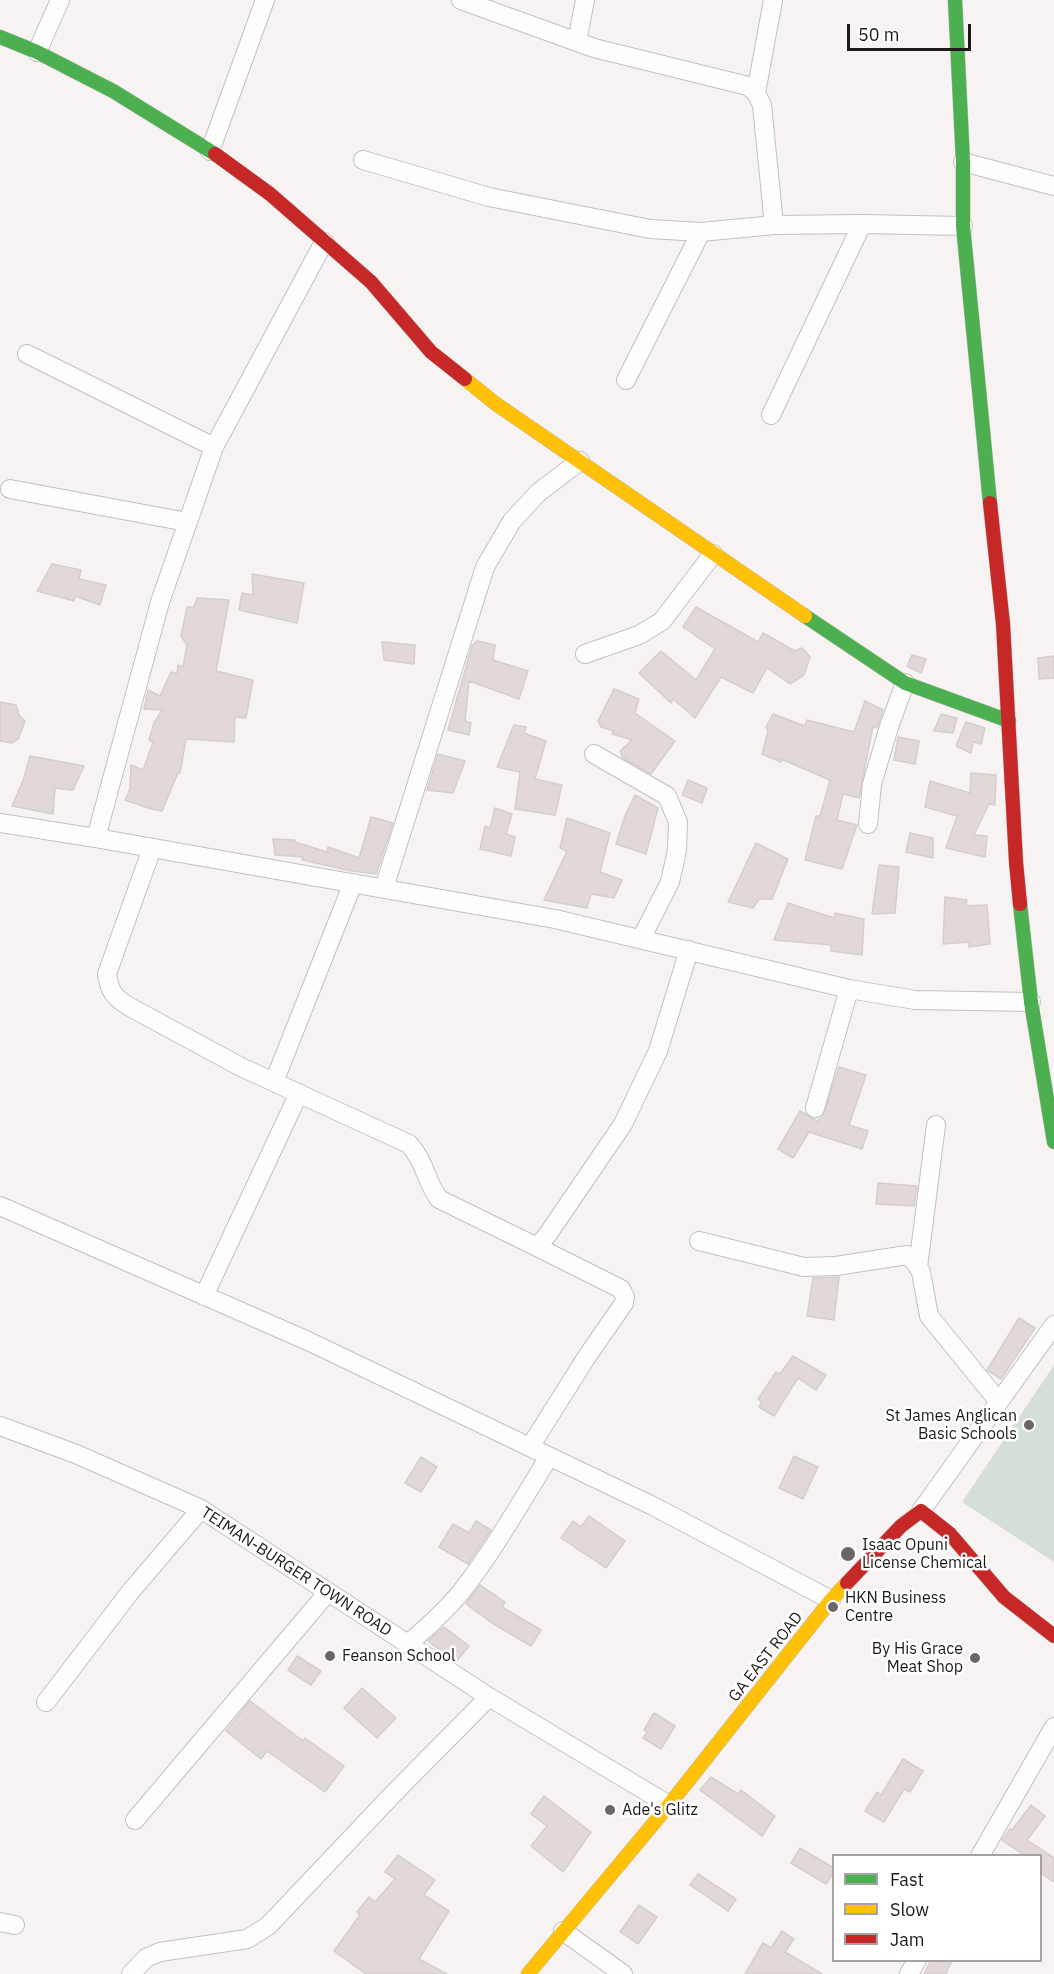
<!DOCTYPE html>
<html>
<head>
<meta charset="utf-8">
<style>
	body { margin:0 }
	#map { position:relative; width:1054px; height:1974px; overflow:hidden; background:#f8f3f3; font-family:"IBM Plex Sans",sans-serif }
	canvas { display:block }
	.legend { position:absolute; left:832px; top:1854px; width:210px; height:108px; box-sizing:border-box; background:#fff; border:2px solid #a5a3a3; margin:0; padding:8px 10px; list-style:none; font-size:18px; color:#1e1a1a }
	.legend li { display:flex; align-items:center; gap:12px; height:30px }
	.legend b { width:30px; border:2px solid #a5a3a3 }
	.scale { position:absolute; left:847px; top:24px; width:124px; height:27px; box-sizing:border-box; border:3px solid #1e1a1a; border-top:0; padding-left:8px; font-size:18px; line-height:21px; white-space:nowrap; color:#1e1a1a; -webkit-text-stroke:4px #fff; paint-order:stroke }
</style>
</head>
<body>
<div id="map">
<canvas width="1054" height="1974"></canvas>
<ul class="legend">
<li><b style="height:8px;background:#4caf50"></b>Fast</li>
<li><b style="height:8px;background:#ffc107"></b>Slow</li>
<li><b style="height:8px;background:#c62828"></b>Jam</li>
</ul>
<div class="scale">50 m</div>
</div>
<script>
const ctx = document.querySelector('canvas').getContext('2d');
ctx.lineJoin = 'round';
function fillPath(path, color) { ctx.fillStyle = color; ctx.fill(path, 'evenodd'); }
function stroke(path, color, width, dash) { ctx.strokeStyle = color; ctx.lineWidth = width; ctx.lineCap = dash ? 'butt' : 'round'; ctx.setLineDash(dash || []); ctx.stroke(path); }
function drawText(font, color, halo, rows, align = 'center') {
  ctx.font = font + ' "IBM Plex Sans",sans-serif'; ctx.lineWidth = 5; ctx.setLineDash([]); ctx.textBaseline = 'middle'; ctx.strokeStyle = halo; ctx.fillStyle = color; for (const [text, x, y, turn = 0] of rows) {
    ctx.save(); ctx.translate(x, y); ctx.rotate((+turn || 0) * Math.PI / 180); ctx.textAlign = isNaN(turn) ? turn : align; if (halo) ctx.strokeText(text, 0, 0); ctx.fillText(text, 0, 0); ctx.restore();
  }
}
fillPath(new Path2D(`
	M 1054,1365 L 1054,1562 L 962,1502 Z`), '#d5dfd5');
const building = new Path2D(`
	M 52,564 L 81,570 L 79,579 L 106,585 L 100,605 L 75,596 L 74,601 L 37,591 Z
	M 252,574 L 304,583 L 297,623 L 239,610 L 242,593 L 253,595 Z
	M 197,598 L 229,600 L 216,671 L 253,680 L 246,718 L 235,717 L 234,742 L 186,739 L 180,773 L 178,773 L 162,811 L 151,809 L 125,800 L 130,789 L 131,765 L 143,770 L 153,742 L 149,740 L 154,723 L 162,710 L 144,709 L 148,690 L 160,696 L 171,672 L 177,674 L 178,665 L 183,667 L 187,645 L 181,636 L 187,607 L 194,607 Z
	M 696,607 L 758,642 L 763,633 L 795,651 L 802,648 L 810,657 L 804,675 L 790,684 L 767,668 L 753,693 L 721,677 L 695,718 L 673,699 L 671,703 L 639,673 L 661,651 L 696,680 L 715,649 L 683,627 Z
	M 477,641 L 495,645 L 493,660 L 528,671 L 519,699 L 469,681 L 465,721 L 471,723 L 469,735 L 448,730 L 472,646 Z
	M 382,642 L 415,645 L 414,664 L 384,660 Z
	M 912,655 L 926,659 L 921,673 L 907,666 Z
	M 1054,656 L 1054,678 L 1039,679 L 1038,658 Z
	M 614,689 L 639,699 L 635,713 L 675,741 L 651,774 L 623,758 L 620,751 L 632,740 L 612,734 L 613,731 L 601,727 L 598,721 Z
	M 865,701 L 883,710 L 877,728 L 873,726 L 859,798 L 843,794 L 837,820 L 857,825 L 842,869 L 805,860 L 816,816 L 820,816 L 830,780 L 781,759 L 781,762 L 762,754 L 768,731 L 766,727 L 773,714 L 805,726 L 807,720 L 854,732 Z
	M 0,702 L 16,705 L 19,715 L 25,721 L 18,739 L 12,743 L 0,741 Z
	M 941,714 L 957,718 L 953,733 L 934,731 Z
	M 966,722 L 985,728 L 981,744 L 973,742 L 971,753 L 956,746 Z
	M 514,725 L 526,727 L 524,733 L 546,741 L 535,779 L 562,785 L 555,815 L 515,809 L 520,772 L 497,767 Z
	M 898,737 L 919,741 L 915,764 L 894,760 Z
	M 438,754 L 465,761 L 453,793 L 427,790 Z
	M 30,756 L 84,766 L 73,790 L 55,788 L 53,814 L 12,806 L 23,781 Z
	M 971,773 L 996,775 L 995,805 L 989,804 L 974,835 L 987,836 L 985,857 L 946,848 L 957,816 L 925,807 L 930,781 L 970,793 Z
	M 688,780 L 707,788 L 702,803 L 682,795 Z
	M 635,795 L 658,808 L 646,854 L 616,844 L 625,816 Z
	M 495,808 L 512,814 L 506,834 L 515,837 L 511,856 L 480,849 L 485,826 L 490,828 Z
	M 371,817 L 393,823 L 376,874 L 352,871 L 302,860 L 303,857 L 275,855 L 273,839 L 295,840 L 295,842 L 327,852 L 328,847 L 359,858 Z
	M 567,818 L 610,833 L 600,872 L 622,880 L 614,898 L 591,894 L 587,908 L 544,900 L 567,851 L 560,848 Z
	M 910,833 L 933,838 L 933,858 L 906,852 Z
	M 756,843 L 788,859 L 772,899 L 759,899 L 753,908 L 728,902 Z
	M 879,865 L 899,867 L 895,913 L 872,914 Z
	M 945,897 L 967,900 L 966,906 L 987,905 L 990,944 L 969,947 L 969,942 L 943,944 Z
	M 788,903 L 834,918 L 835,913 L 864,919 L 862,955 L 831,951 L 831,945 L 774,940 Z
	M 839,1067 L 866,1075 L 849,1125 L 868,1131 L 862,1149 L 809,1132 L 793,1158 L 778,1149 L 800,1111 L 817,1121 L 823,1116 Z
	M 878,1183 L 917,1186 L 914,1206 L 876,1204 Z
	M 839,1277 L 834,1320 L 807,1316 L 813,1278 Z
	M 1019,1318 L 1035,1328 L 1001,1379 L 987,1370 Z
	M 793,1356 L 826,1375 L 816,1390 L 798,1378 L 774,1416 L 759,1407 L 762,1402 L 758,1399 L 776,1372 L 780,1374 Z
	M 794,1456 L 818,1467 L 803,1499 L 779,1488 Z
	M 421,1457 L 437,1467 L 421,1492 L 405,1483 Z
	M 589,1516 L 625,1541 L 606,1568 L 561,1538 L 573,1521 L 581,1527 Z
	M 476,1521 L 491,1530 L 468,1564 L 439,1547 L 453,1524 L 469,1533 Z
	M 480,1585 L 505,1602 L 502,1607 L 541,1630 L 531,1646 L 492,1623 L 466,1604 Z
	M 444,1627 L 469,1646 L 456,1662 L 428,1641 Z
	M 297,1656 L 321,1671 L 311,1685 L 288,1670 Z
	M 362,1688 L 396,1718 L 377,1738 L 344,1708 Z
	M 250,1701 L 303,1741 L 305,1738 L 344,1766 L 325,1792 L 267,1751 L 261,1759 L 226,1731 Z
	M 654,1713 L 675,1726 L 661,1749 L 643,1738 L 647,1732 L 644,1730 Z
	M 903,1759 L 923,1771 L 910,1792 L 904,1789 L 884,1822 L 865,1811 L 877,1792 L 881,1795 Z
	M 711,1777 L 738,1794 L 741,1790 L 775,1816 L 762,1836 L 700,1790 Z
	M 544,1796 L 591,1832 L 563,1872 L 531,1846 L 547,1826 L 531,1814 Z
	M 1031,1805 L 1045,1816 L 1027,1840 L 1054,1858 L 1054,1882 L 1041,1873 L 1041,1856 L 1025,1856 L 1002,1840 L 1010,1829 L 1012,1830 Z
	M 800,1848 L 834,1868 L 834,1872 L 826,1884 L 791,1863 Z
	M 398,1855 L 435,1880 L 424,1895 L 449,1911 L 419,1959 L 447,1974 L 366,1974 L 334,1951 L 360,1915 L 357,1912 L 369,1897 L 375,1902 L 395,1879 L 385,1872 Z
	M 698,1874 L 736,1899 L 728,1911 L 690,1885 Z
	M 639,1905 L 657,1917 L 638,1944 L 620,1932 Z
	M 782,1931 L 794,1939 L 785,1952 L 822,1974 L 745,1974 L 763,1943 L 771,1948 Z
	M 931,1960 L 952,1960 L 946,1974 L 924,1974 Z`);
fillPath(building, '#e2d8d8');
stroke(building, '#d3cfce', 1.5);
const street = new Path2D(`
	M 461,0 L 594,48 L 748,86 L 756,93 L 762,105 L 774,225
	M 577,42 L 585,0
	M 37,52 L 60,0
	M 756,93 L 773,0
	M 210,151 L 265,0
	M 363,160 L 489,197 L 650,229 L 701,232 L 774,225 L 862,224 L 963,226
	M 963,162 L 1054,186
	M 27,354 L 214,447
	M 626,380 L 701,232
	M 771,415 L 862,224
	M 10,489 L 187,522
	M 585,654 L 639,635 L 662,621 L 713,554
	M 594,754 L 667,796 L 678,822 L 677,850 L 670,882 L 641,939
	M 0,823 L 96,838 L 555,919 L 849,989 L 915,1000 L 1031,1002
	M 868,824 L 872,784 L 889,727 L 905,683
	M 96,838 L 160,602 L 214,447 L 324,242
	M 152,848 L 107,974 C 110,992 113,996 128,1006 L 241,1067 L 409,1144 C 426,1163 425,1180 439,1199 L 537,1247 L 548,1234 L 623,1124 L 658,1051 L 689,950
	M 384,888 L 485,567 L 512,521 L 539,492 L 580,461
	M 274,1082 L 353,883
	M 815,1108 L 849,989
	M 0,1206 L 308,1341 L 653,1506 L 831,1600
	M 699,1241 L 804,1267 L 836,1266 L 907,1255 L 915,1262 L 921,1272 L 929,1316 L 999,1402
	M 918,1267 L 936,1125
	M 204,1296 L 299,1093
	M 0,1426 L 76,1454 L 201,1509 L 489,1697 L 669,1805
	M 530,1447 L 586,1358 L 624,1303 L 625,1297 L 621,1289 L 537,1247
	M 921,1511 L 1054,1325
	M 408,1644 C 426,1628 445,1612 461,1592 C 494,1550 521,1502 549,1457
	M 46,1702 L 131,1591 L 201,1509
	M 135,1820 L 328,1592
	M 980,1856 L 1054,1727
	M 0,1922 L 15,1925
	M 563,1931 L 623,1974
	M 131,1974 L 146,1958 L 160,1952 L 247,1939 L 268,1926 L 395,1792 L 489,1697
	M 909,1974 L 917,1960`);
const fast = new Path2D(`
	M 955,0 L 963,162 L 963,226 L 990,503
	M 0,37 L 37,52 L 113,91 L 215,154
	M 805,616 L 905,683 L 1009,721
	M 1020,904 L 1031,1002 L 1054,1142`);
const slow = new Path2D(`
	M 465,379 L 496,404 L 805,616
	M 528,1974 L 669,1805 L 831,1600 L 847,1583`);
const jam = new Path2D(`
	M 215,154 L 270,194 L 371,282 L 431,352 L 465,379
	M 990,503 L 1003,624 L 1016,862 L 1020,904
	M 847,1583 L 901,1526 L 921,1511 L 950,1534 L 1004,1597 L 1054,1636`);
stroke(street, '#c4c0c0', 20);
stroke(fast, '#c4c0c0', 15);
stroke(slow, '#c4c0c0', 15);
stroke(jam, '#c4c0c0', 15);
stroke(street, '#fefdfd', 18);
stroke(fast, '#4caf50', 14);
stroke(slow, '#ffc107', 14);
stroke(jam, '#c62828', 14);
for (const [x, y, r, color] of [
	[1029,1425,6,"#6a6666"],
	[848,1554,8,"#6a6666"],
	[833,1607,6,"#6a6666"],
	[330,1656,6,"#6a6666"],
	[975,1658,6,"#6a6666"],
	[610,1810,6,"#6a6666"]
]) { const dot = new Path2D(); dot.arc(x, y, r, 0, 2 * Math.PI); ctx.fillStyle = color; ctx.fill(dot); stroke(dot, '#fff', 2); }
drawText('16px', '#1e1a1a', '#fff', [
	["St James Anglican",1017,1416,"right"],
	["Basic Schools",1017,1434,"right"],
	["Isaac Opuni",862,1545],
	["License Chemical",862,1563],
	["HKN Business",845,1598],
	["Centre",845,1616],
	["By His Grace",963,1649,"right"],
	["Meat Shop",963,1667,"right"],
	["Feanson School",342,1656],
	["Ade's Glitz",622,1810]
], 'left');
drawText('16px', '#1e1a1a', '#fff', [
	["TEIMAN-BURGER TOWN ROAD",296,1572,33],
	["GA EAST ROAD",766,1657,-52]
]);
</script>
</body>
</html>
